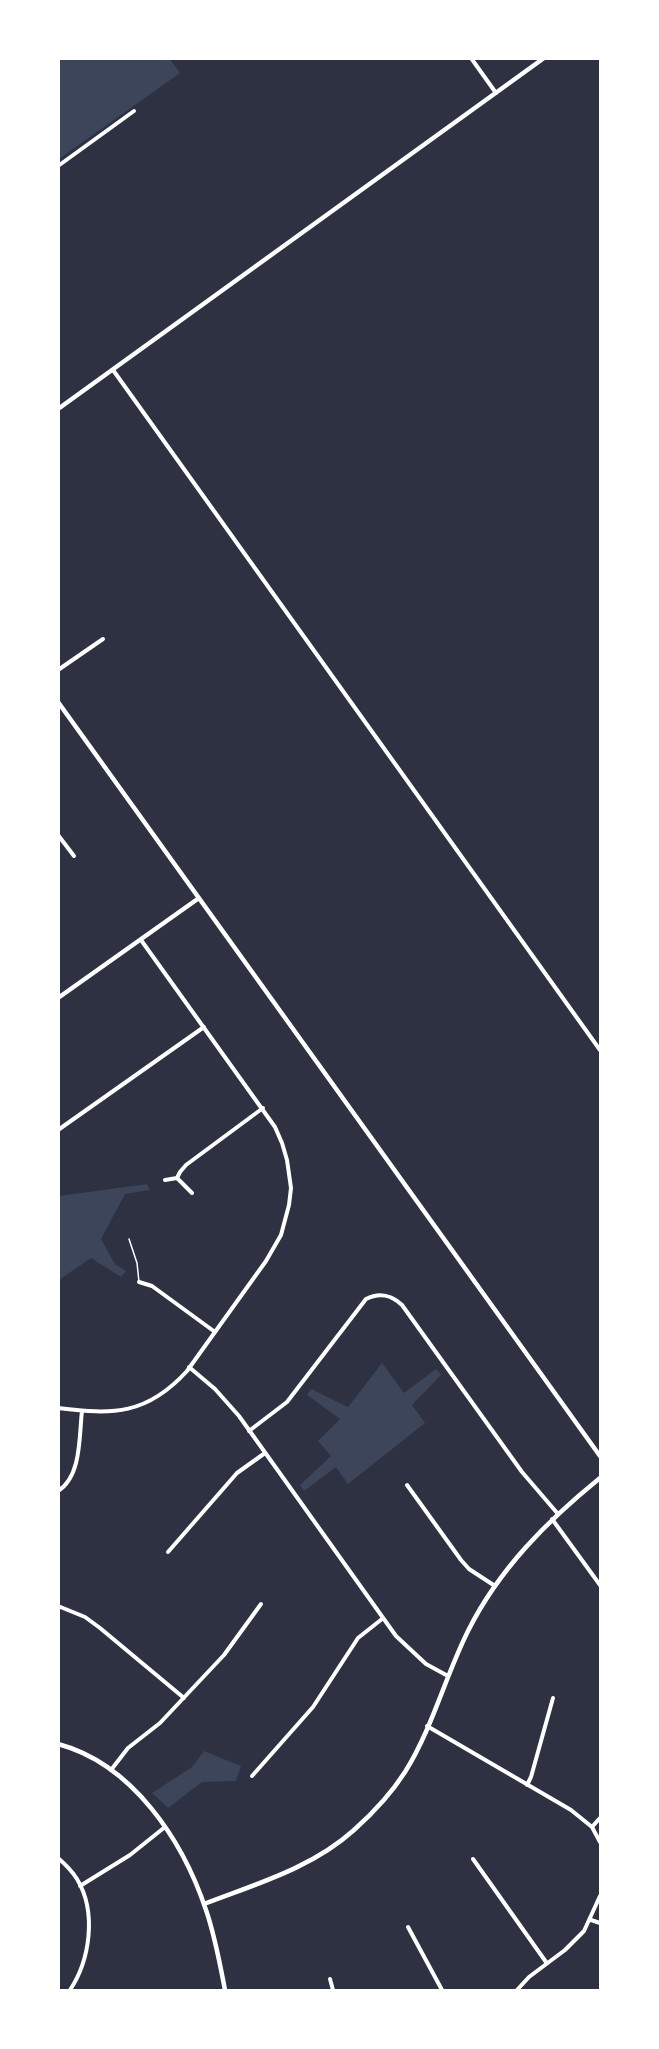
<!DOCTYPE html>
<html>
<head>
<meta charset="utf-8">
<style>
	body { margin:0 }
	#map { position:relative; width:659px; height:2049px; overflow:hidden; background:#2d3142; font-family:"Archivo Narrow",sans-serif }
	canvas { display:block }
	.frame { position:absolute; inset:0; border:60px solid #fff; pointer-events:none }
</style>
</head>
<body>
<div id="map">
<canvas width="659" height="2049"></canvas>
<div class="frame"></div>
</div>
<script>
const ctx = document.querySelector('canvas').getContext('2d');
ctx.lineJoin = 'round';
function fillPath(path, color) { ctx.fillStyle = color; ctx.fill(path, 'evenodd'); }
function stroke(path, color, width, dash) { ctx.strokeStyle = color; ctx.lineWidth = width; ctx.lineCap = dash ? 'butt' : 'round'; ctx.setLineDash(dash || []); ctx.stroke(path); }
fillPath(new Path2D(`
	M 59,58 L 170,59 L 180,73 L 59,159 Z
	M 147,1184 L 150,1190 L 125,1194 L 101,1239 L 115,1264 L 126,1271 L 121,1277 L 91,1258 L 59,1280 L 59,1196 Z
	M 382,1363 L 404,1393 L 436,1369 L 441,1375 L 412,1405 L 425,1423 L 348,1484 L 336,1467 L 304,1491 L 300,1485 L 331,1456 L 318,1441 L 340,1419 L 307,1395 L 311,1389 L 348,1407 Z
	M 204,1751 L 241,1766 L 236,1781 L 202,1782 L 168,1808 L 152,1793 L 192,1767 Z`), '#3c4559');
stroke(new Path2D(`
	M 129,1239 L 137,1263 L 139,1282`), '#fff', 1.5);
stroke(new Path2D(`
	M 471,58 L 496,93
	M 58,166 L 134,111
	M 113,370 L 600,1050
	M 58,670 L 103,639
	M 58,835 L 74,856
	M 58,1130 L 204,1027
	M 177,1178 L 180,1172 L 186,1165 L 263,1108
	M 165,1180 L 177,1178 L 192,1193
	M 139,1282 L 152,1286 L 215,1332
	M 189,1367 L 215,1389 L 239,1416 L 396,1636 L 426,1664 L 448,1676
	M 58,1408 C 113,1415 147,1415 187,1371 L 266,1261 L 281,1235 L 289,1205 L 291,1188 L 287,1160 L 282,1143 L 275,1127 L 141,940
	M 249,1431 L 287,1402 L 366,1299 C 380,1292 391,1295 402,1305 L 522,1472 L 558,1514
	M 407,1485 L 461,1560 L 469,1569 L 495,1586
	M 58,1491 C 82,1476 79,1435 82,1411
	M 552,1519 L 600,1585
	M 168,1552 L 237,1473 L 265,1453
	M 58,1606 L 85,1617 L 100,1628 L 184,1698
	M 427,1726 L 571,1810 L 592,1827 L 600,1842
	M 111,1770 L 128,1748 L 160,1723 L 224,1655 L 261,1604
	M 252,1776 L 313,1707 L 358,1638 L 382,1619
	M 527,1785 L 531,1777 L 553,1698
	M 592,1827 L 600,1818
	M 58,1858 C 65,1864 72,1871 77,1879 C 97,1912 90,1960 70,1990
	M 473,1859 L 546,1962
	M 80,1886 L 130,1855 L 165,1827
	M 591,1920 L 600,1923
	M 408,1927 L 442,1990
	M 330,1979 L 333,1990
	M 517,1990 L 529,1977 L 565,1950 L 584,1931 L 600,1896`), '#fff', 4);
stroke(new Path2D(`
	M 58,409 L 544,58
	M 58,702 L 600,1456
	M 58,998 L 199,898
	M 58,1744 C 133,1764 183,1841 206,1910 C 215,1936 220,1964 225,1990
	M 204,1904 C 256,1884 312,1868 354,1830 C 373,1813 391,1794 405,1772 C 432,1729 445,1677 468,1631 C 499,1569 547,1521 600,1478`), '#fff', 4.5);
</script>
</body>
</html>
